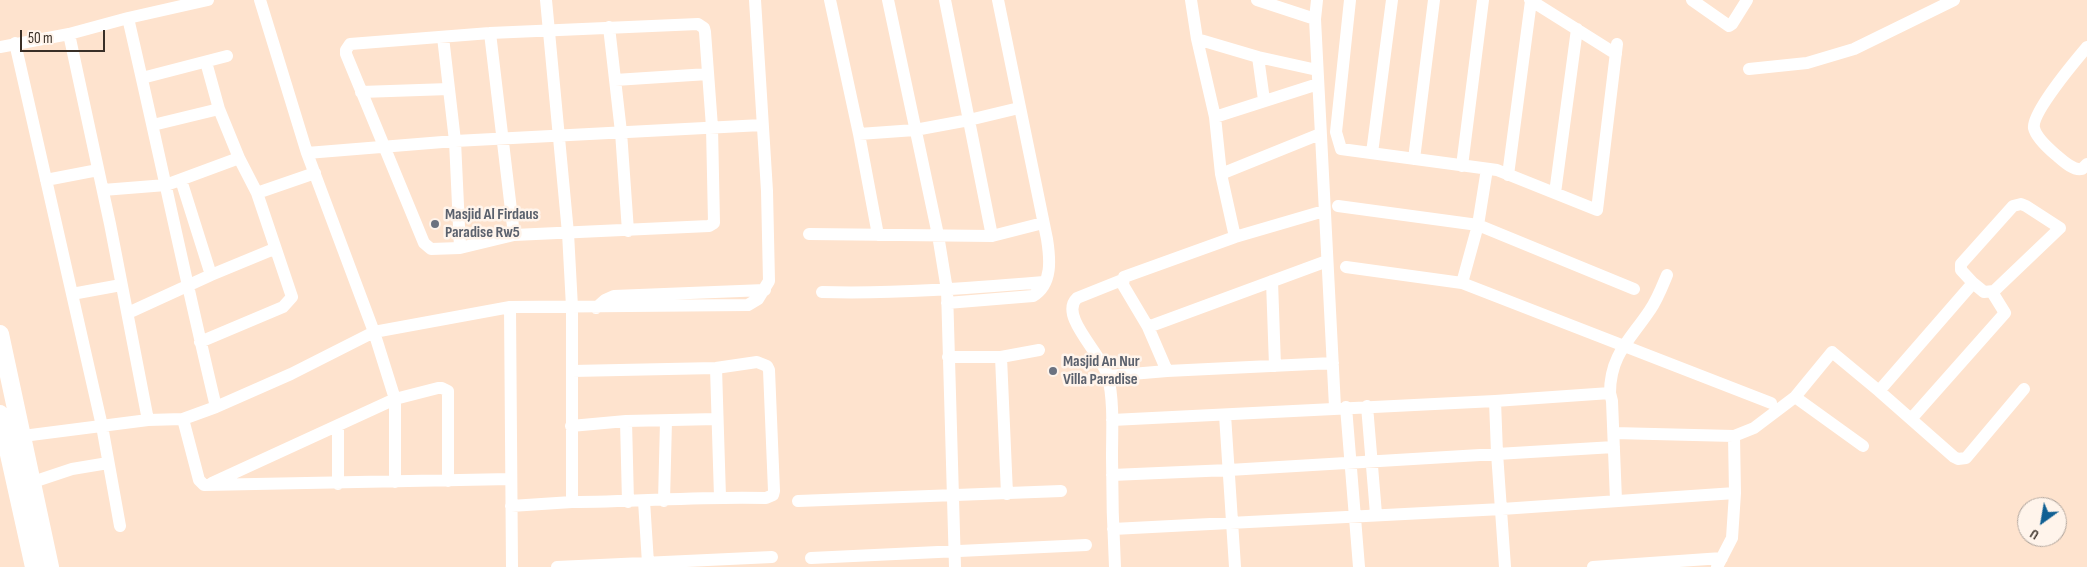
<!DOCTYPE html>
<html>
<head>
<meta charset="utf-8">
<style>
	body { margin:0 }
	#map { position:relative; width:2087px; height:567px; overflow:hidden; background:#fee3ce; font-family:"Sofia Sans Condensed",sans-serif }
	canvas { display:block }
	.north { position:absolute; left:2017px; top:497px; width:50px; height:50px; box-sizing:border-box; background:#fff4eb; border:1px solid #b0a59d; border-radius:50%; rotate:212deg; font-size:14px; font-weight:700; line-height:20px; text-align:center; color:#392f27 }
	.north::after { content:''; display:block; margin:auto; width:18px; height:22px; background:#116093; clip-path:polygon(50% 0,100% 100%,50% 72%,0 100%) }
	.scale { position:absolute; left:20px; top:30px; width:85px; height:22px; box-sizing:border-box; border:2px solid #392f27; border-top:0; padding-left:6px; font-size:15px; line-height:18px; white-space:nowrap; color:#392f27; -webkit-text-stroke:4px #fff4eb; paint-order:stroke }
</style>
</head>
<body>
<div id="map">
<canvas width="2087" height="567"></canvas>
<div class="north">U</div>
<div class="scale">50 m</div>
</div>
<script>
const ctx = document.querySelector('canvas').getContext('2d');
ctx.lineJoin = 'round';
function stroke(path, color, width, dash) { ctx.strokeStyle = color; ctx.lineWidth = width; ctx.lineCap = dash ? 'butt' : 'round'; ctx.setLineDash(dash || []); ctx.stroke(path); }
function drawText(font, color, halo, rows, align = 'center') {
  ctx.font = font + ' "Sofia Sans Condensed",sans-serif'; ctx.lineWidth = 5; ctx.setLineDash([]); ctx.textBaseline = 'middle'; ctx.strokeStyle = halo; ctx.fillStyle = color; for (const [text, x, y, turn = 0] of rows) {
    ctx.save(); ctx.translate(x, y); ctx.rotate((+turn || 0) * Math.PI / 180); ctx.textAlign = isNaN(turn) ? turn : align; if (halo) ctx.strokeText(text, 0, 0); ctx.fillText(text, 0, 0); ctx.restore();
  }
}
stroke(new Path2D(`
	M 260,0 L 307,153 L 374,332 L 395,399 L 438,388 L 442,388 L 448,391 L 448,481
	M 830,0 L 859,134 L 878,235
	M 888,0 L 938,235 L 947,290 L 955,567
	M 945,0 L 992,236
	M 1191,0 L 1197,39 L 1258,57 L 1264,100
	M 1257,0 L 1315,19
	M 1317,0 L 1315,19 L 1335,407
	M 1350,0 L 1336,132 L 1341,149 L 1497,170 L 1597,210 L 1617,44
	M 1530,0 L 1616,54
	M 1692,0 L 1729,26 L 1732,24 L 1747,0
	M 128,18 C 158,147 185,278 216,407
	M 698,24 L 704,28 L 705,32 L 712,127 L 714,223 L 709,226 L 514,235 L 460,248 L 431,249 L 424,243 L 346,54 L 346,50 L 350,44 L 490,33 Z
	M 609,27 L 621,132 L 628,231
	M 490,33 L 514,235
	M 69,34 L 110,224 L 148,420
	M 443,37 L 455,141 L 460,248
	M 1197,39 L 1215,117 L 1221,174 L 1235,237
	M 15,43 L 102,426 L 120,526
	M 0,47 L 69,34 L 128,18 L 208,0
	M 2087,47 C 2076,60 2031,113 2034,128 C 2036,137 2049,149 2056,155 C 2063,161 2073,171 2082,169 L 2087,164
	M 1258,57 L 1317,70
	M 1749,69 L 1807,63 L 1854,49 L 1954,0
	M 142,78 L 227,56
	M 615,80 L 708,74
	M 361,92 L 449,89
	M 1215,117 L 1318,84
	M 153,125 L 219,109
	M 859,134 L 915,130 L 969,120 L 1019,108
	M 307,153 L 455,141 L 762,125
	M 1372,153 L 1392,0
	M 1414,159 L 1434,0
	M 1462,166 L 1483,0
	M 1221,174 L 1320,134
	M 1508,175 L 1531,1
	M 46,180 L 98,170
	M 181,180 L 211,275
	M 103,190 L 166,185 L 239,158
	M 257,193 L 315,173
	M 1555,193 L 1577,29
	M 1338,206 L 1478,225 L 1487,169
	M 809,234 L 992,236 L 1043,223
	M 1346,267 L 1462,283 L 1478,225 L 1634,289
	M 1272,281 L 1275,366
	M 1462,283 L 1771,403
	M 822,292 C 896,294 970,288 1044,282
	M 72,294 L 121,285
	M 947,303 L 1033,296 C 1053,284 1050,258 1047,239 L 998,0
	M 510,307 L 512,567
	M 596,308 L 605,300 L 614,296 L 765,290
	M 128,313 L 211,275 L 274,249
	M 1148,327 L 1327,261
	M 200,342 L 283,307 L 292,297 L 257,193 L 239,158 L 219,109 L 206,62
	M 948,357 L 1001,357 L 1039,350
	M 1001,357 L 1007,494
	M 716,368 L 720,497
	M 572,371 L 716,368 L 757,362 L 767,366 L 769,370 L 774,491 L 773,495 L 766,498 C 701,496 637,502 572,502
	M 1167,371 L 1148,327 L 1123,285 L 1124,277 L 1235,237 L 1324,211
	M 1108,376 L 1167,371 L 1333,363
	M 1879,391 L 1954,457 L 1958,459 L 1966,458 L 2024,389
	M 1610,393 C 1610,355 1630,340 1650,310 C 1657,300 1662,287 1667,275
	M 1795,397 L 1863,446
	M 1495,401 L 1497,453 L 1505,567
	M 1367,406 L 1376,514
	M 1346,407 L 1359,567
	M 1225,415 L 1235,567
	M 183,419 L 199,480 L 204,485 L 511,479
	M 1911,419 L 2005,313 L 1992,292
	M 1112,420 L 1495,401 L 1610,393 L 1612,401 L 1616,500
	M 626,421 L 628,502
	M 338,425 L 338,484
	M 571,426 L 626,421 L 717,419
	M 1614,433 L 1734,436 L 1754,428 L 1795,397 L 1832,352 L 1879,391 L 1973,283 L 1984,292 L 1994,291 L 2060,228 L 2026,206 L 2021,204 L 2013,206 L 1961,264 L 1961,270 L 1973,283
	M 23,436 L 148,420 L 183,419 L 216,407 L 291,374 L 374,332 L 510,307 L 748,305 L 758,299 L 769,281 L 767,191 L 755,0
	M 1112,475 L 1229,470 L 1614,447
	M 33,482 L 72,469 L 108,463
	M 212,483 L 395,399 L 395,482
	M 644,501 L 648,563
	M 664,501 L 666,421
	M 798,501 L 1061,491
	M 511,506 L 572,502 L 572,307 L 568,233 L 546,0
	M 1113,529 L 1502,509 L 1735,493
	M 811,558 L 1086,545
	M 557,567 L 772,557
	M 1115,567 C 1113,530 1112,493 1112,457 C 1112,432 1114,401 1108,377 C 1103,355 1058,316 1077,298 L 1122,280
	M 1593,567 L 1722,558
	M 1717,567 L 1732,538 L 1735,493 L 1734,436`), '#fff', 12);
stroke(new Path2D(`
	M 0,334 L 50,567
	M 0,414 L 34,567`), '#fff', 18);
for (const [x, y, r, color] of [
	[435,224,5,"#6b7280"],
	[1053,371,5,"#6b7280"]
]) { const dot = new Path2D(); dot.arc(x, y, r, 0, 2 * Math.PI); ctx.fillStyle = color; ctx.fill(dot); stroke(dot, '#fff4eb', 2); }
drawText('bold 16px', '#5b616d', '#fff4eb', [
	["Masjid Al Firdaus",445,215],
	["Paradise Rw5",445,233],
	["Masjid An Nur",1063,362],
	["Villa Paradise",1063,380]
], 'left');
</script>
</body>
</html>
